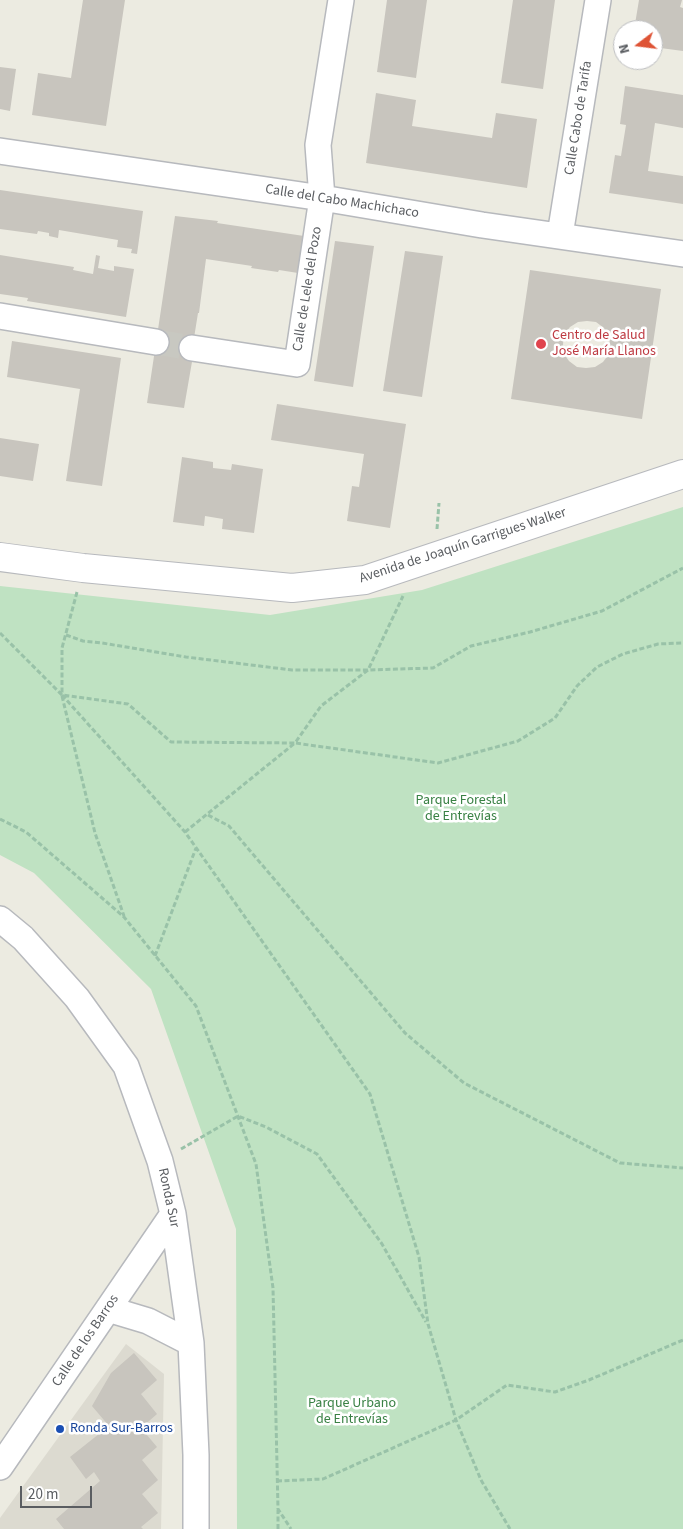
<!DOCTYPE html>
<html>
<head>
<meta charset="utf-8">
<style>
  body { margin:0 }
  #map { position:relative; width:683px; height:1529px; overflow:hidden; background:#ecebe1; font-family:"Source Sans 3",sans-serif }
  canvas { display:block }
  .north { position:absolute; left:613px; top:20px; width:50px; height:50px; box-sizing:border-box; background:#fff; border:1px solid #bdbec0; border-radius:50%; rotate:255deg; font-size:14px; font-weight:700; line-height:20px; text-align:center; color:#5a5d61 }
  .north::after { content:''; display:block; margin:auto; width:18px; height:22px; background:#de5335; clip-path:polygon(50% 0,100% 100%,50% 72%,0 100%) }
  .scale { position:absolute; left:20px; top:1486px; width:72px; height:22px; box-sizing:border-box; border:2px solid #5a5d61; border-top:0; padding-left:6px; font-size:15px; line-height:18px; white-space:nowrap; color:#5a5d61; -webkit-text-stroke:4px #fff; paint-order:stroke }
</style>
</head>
<body>
<div id="map">
<canvas width="683" height="1529"></canvas>
<div class="north">N</div>
<div class="scale">20 m</div>
</div>
<script>
const g = document.querySelector('canvas').getContext('2d');
g.lineJoin = 'round';
function paint(path, color) { g.fillStyle = color; g.fill(path, 'evenodd'); }
const shape = rows => new Path2D(rows.map(r => 'M' + r).join(''));
function strokePath(path, color, width, dash) { g.strokeStyle = color; g.lineWidth = width; g.lineCap = dash ? 'butt' : 'round'; g.setLineDash(dash || []); g.stroke(path); }
function label(font, color, halo, rows, align = 'center') {
  g.font = font + ' "Source Sans 3",sans-serif'; g.lineWidth = 5; g.setLineDash([]); g.textBaseline = 'middle'; g.strokeStyle = halo; g.fillStyle = color; for (const [text, x, y, turn = 0] of rows) {
    g.save(); g.translate(x, y); g.rotate((+turn || 0) * Math.PI / 180); g.textAlign = isNaN(turn) ? turn : align; if (halo) g.strokeText(text, 0, 0); g.fillText(text, 0, 0); g.restore();
  }
}
const education = shape([
  [126,1344,164,1374,161,1529,0,1529,0,1518]
]);
const green = shape([
  [683,507,683,1529,237,1529,236,1229,151,989,34,873,0,855,0,586,270,615,422,590]
]);
const building = shape([
  [83,0,125,0,106,126,32,115,38,73,71,78],
  [387,0,427,0,416,78,377,72],
  [513,0,555,0,543,89,501,83],
  [639,0,682,0,680,7,683,8,683,51,653,47,653,30,634,30],
  [0,67,16,69,10,111,0,109],
  [625,86,683,95,683,128,655,123,648,171,683,176,683,204,609,193,615,155,621,156,626,125,620,124],
  [376,93,416,100,412,126,492,138,496,113,537,119,527,188,366,163],
  [0,190,143,211,137,254,131,253,132,249,117,247,118,240,59,230,58,238,49,236,49,233,38,231,37,234,0,229],
  [175,216,218,221,217,223,304,236,298,273,279,270,278,272,251,268,252,266,206,259,199,313,198,313,194,338,193,356,184,408,147,403],
  [335,241,374,246,353,387,314,381],
  [405,251,443,256,422,397,383,391],
  [0,255,74,267,73,270,93,274,96,255,100,256,98,268,114,271,114,266,134,269,126,317,27,301,28,298,0,294],
  [530,270,661,289,642,419,511,399],
  [587,321,596,322,604,328,609,336,610,345,609,354,603,362,595,367,586,368,577,367,569,361,564,354,563,344,564,335,570,327,578,322],
  [12,341,121,358,102,486,66,481,80,389,7,377],
  [277,404,406,424,390,528,347,521,352,486,359,487,364,454,271,440],
  [0,438,39,444,33,481,0,476],
  [182,457,213,462,213,468,231,470,232,464,263,469,254,533,222,529,223,519,205,516,204,526,173,522],
  [134,1353,157,1380,141,1394,157,1414,141,1428,157,1447,142,1460,158,1480,142,1494,158,1513,141,1527,143,1529,64,1529,56,1519,100,1481,94,1472,86,1479,70,1457,109,1426,92,1406,111,1373]
]);
const minorTunnel = shape([
  [156,342,192,348]
]);
const path = shape([
  [437,529,439,503],
  [77,592,62,648,62,695,185,832,370,1094,419,1257,428,1324,456,1420,481,1480,510,1529],
  [0,633,62,695,128,704,171,742,295,743,321,706,368,670,433,668,471,646,530,632,602,611,683,568],
  [66,635,83,641,102,643,186,657,292,670,368,670,403,596],
  [62,696,95,833,124,916],
  [208,815,229,826,405,1033,464,1083,620,1163,683,1168],
  [0,819,26,832,124,917,196,1006,256,1164,273,1288,278,1509,291,1529],
  [185,832,295,743,438,763,518,741,555,718,577,686,597,667,623,654,658,644,683,643],
  [155,956,196,848],
  [181,1149,238,1116,266,1127,317,1154,382,1244,426,1322],
  [277,1481,323,1479,456,1420,507,1385,555,1392,589,1380,683,1340],
  [278,1529,278,1510]
]);
const minor = shape([
  [0,151,322,198,482,225,683,254],
  [560,235,598,0],
  [0,316,156,342],
  [192,348,297,364,322,198,318,145,341,0],
  [0,919,23,938,77,998,126,1066,160,1161,173,1214,191,1343,196,1455,196,1529],
  [108,1309,148,1321,191,1343],
  [0,1467,173,1214]
]);
const tertiary = shape([
  [0,557,83,568,292,588,365,580,683,474]
]);
const markers = [
  [541,344,6,"#e0444e"],
  [60,1429,5,"#1a4fb4"]
];
const streetNames = [
  ["Calle Cabo de Tarifa",579,118,-81],
  ["Calle del Cabo Machichaco",342,202,9],
  ["Calle de Lele del Pozo",308,289,-81],
  ["Avenida de Joaquín Garrigues Walker",463,546,-18],
  ["Ronda Sur",168,1198,78],
  ["Calle de los Barros",86,1341,-56]
];
const healthNames = [
  ["Centro de Salud",552,336],
  ["José María Llanos",552,352]
];
const parkNames = [
  ["Parque Forestal",461,801],
  ["de Entrevías",461,817],
  ["Parque Urbano",352,1404],
  ["de Entrevías",352,1420]
];
const transitNames = [
  ["Ronda Sur-Barros",70,1429]
];
paint(education, '#dcdad0');
paint(green, '#bfe2c2');
paint(building, '#c8c5be');
strokePath(minorTunnel, '#c8c8c1', 25, [25, 12]);
strokePath(minor, '#b7b9bd', 28);
strokePath(tertiary, '#b7b9bd', 30);
strokePath(path, '#99c2a8', 3, [5, 2.5]);
strokePath(minor, '#fff', 25);
strokePath(tertiary, '#fff', 28);
for (const [x, y, r, color] of markers) { const dot = new Path2D(); dot.arc(x, y, r, 0, 2 * Math.PI); g.fillStyle = color; g.fill(dot); strokePath(dot, '#fff', 2); }
label('14px', '#5a5d61', '#fff', streetNames);
label('14px', '#be3a42', '#fff', healthNames, 'left');
label('14px', '#398144', '#fff', parkNames);
label('14px', '#164399', '#fff', transitNames, 'left');
</script>
</body>
</html>
